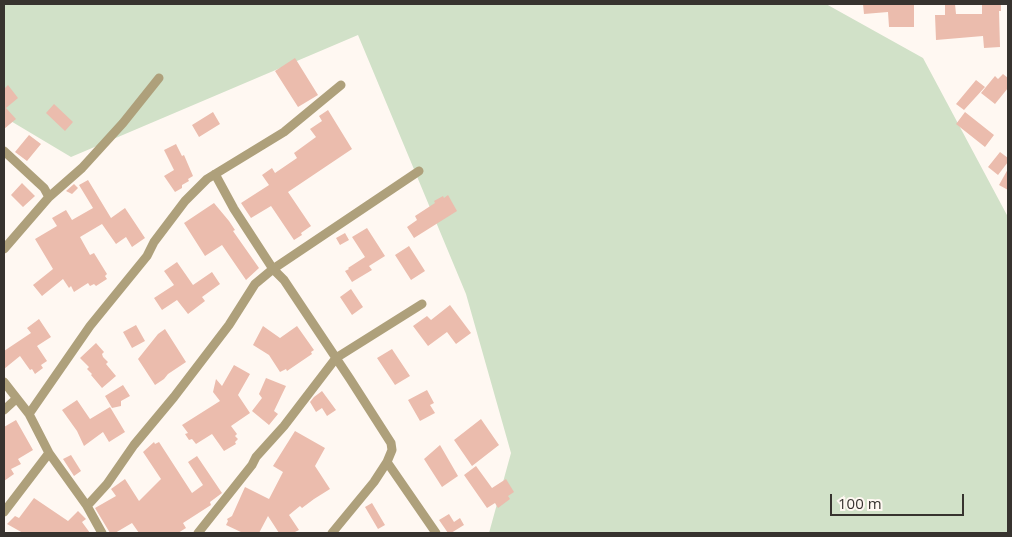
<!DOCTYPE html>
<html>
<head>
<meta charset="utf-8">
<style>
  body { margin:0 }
  #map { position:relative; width:1012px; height:537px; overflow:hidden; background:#fff8f2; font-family:"Open Sans",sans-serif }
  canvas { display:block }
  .frame { position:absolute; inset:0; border:5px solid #37332f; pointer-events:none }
  .scale { position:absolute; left:830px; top:494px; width:134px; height:22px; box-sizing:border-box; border:2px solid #37332f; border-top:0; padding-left:6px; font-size:15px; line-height:18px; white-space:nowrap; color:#37332f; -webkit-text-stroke:4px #fff8f2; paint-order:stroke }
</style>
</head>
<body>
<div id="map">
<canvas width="1012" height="537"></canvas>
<div class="frame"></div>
<div class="scale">100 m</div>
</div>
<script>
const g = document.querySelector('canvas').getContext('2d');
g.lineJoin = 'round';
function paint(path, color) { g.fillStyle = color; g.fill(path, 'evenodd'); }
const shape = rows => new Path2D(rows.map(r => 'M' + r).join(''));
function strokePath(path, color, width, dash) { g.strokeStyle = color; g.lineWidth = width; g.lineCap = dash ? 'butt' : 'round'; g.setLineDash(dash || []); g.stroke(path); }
const green = shape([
  [4,4,826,4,923,58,1008,217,1008,533,489,533,511,453,466,294,358,35,71,157,4,117]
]);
const building = shape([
  [863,4,914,4,914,27,889,27,888,12,864,14],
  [945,4,955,4,956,14,982,14,982,4,1001,4,1001,11,999,11,1000,47,984,48,983,36,936,40,935,15,945,15],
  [295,58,318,95,298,107,275,71],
  [1003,74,1008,78,1008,88,995,104,981,93,995,76,998,79],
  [976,80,985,87,964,110,956,104],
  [8,85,18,98,6,108,16,119,4,129,4,89],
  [54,104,73,122,65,131,46,113],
  [328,110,352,149,288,192,311,226,301,233,302,235,294,240,271,206,251,218,241,203,269,185,262,175,272,168,275,173,297,158,294,153,316,137,310,129,322,121,319,116],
  [213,112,220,124,199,137,192,125],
  [965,112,994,135,985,147,956,124],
  [29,135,41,144,27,161,15,152],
  [176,144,182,156,184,155,193,176,188,179,189,181,182,185,182,188,175,192,164,176,174,170,164,150],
  [1000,152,1008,158,1008,162,998,175,988,167],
  [1008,169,1008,190,999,185],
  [88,180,111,218,125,208,145,238,132,247,126,237,116,244,102,224,80,237,90,255,94,253,107,274,105,276,107,279,96,286,94,284,90,286,88,283,74,292,71,286,69,288,63,279,42,296,33,285,53,269,35,239,57,226,52,218,66,210,72,220,93,208,79,185],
  [22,183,35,196,23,207,11,195],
  [74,184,78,188,72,194,66,191],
  [448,195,457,211,414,238,407,227,417,220,415,216,435,203,434,201,443,196,444,198],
  [214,203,229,221,235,230,233,231,259,268,246,280,222,245,205,256,184,223],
  [367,228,385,256,369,266,372,270,352,282,345,271,349,269,348,268,365,257,352,237],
  [345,233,349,240,340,245,336,238],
  [409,246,425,271,411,280,395,255],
  [177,262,193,285,212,272,220,284,202,297,205,301,188,314,177,300,162,310,154,298,174,285,164,271],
  [351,289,363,307,352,315,340,297],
  [450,305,471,333,456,344,447,332,428,346,413,326,427,316,431,320],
  [39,319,51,337,37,346,47,361,41,365,43,368,35,374,32,369,30,370,20,356,4,369,4,351,31,333,27,328],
  [136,325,145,341,132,348,123,332],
  [263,326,280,338,297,326,314,350,311,352,312,354,287,371,286,369,280,372,269,355,253,345],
  [165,329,186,362,168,374,164,379,155,385,138,359,158,334],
  [96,343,104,352,102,354,103,357,108,362,106,364,116,376,102,388,91,375,92,374,87,369,89,367,80,358],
  [392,349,410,376,395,385,377,358],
  [234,365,250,374,238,395,250,413,231,426,237,434,235,436,238,439,235,442,236,444,224,451,212,434,196,444,192,439,189,440,185,434,188,433,182,425,220,401,213,392,216,379,222,386],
  [266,378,286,386,274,411,278,414,269,425,252,411,262,398,259,394],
  [123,385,130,396,121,401,121,406,112,408,105,396],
  [427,390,434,403,430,405,435,413,420,421,408,400],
  [322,391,336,410,327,416,322,408,316,412,310,402,314,397],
  [77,400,90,419,110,407,125,432,109,442,103,432,84,446,77,431,62,410],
  [481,419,499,445,472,466,454,440],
  [16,420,33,450,18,459,21,464,11,469,14,474,4,481,4,427],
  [295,431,325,448,315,466,330,489,314,499,302,508,300,506,289,515,299,530,293,533,279,533,268,516,259,533,243,533,226,525,228,521,227,519,232,516,245,487,269,499,283,472,273,466],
  [154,442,155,444,159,442,192,493,203,485,188,462,197,456,222,493,210,502,211,505,183,523,186,528,178,533,139,533,132,523,115,533,110,533,95,508,116,496,111,489,125,479,139,501,161,479,143,452],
  [440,445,458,476,442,487,424,459],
  [71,455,81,471,74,476,63,459],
  [476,466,492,488,506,479,514,492,508,496,510,499,498,508,495,503,487,508,464,475],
  [34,498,68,521,78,511,86,519,82,522,90,533,23,533,7,524,15,516,19,518],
  [372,503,385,525,378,529,365,507],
  [449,514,454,522,460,518,464,525,451,533,448,533,439,520]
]);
const minor = shape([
  [4,151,44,188,49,197],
  [215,174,234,209,273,269,284,280,350,379,391,443,392,450,387,462,374,482,332,533],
  [4,249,49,197,82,168,123,123,159,78],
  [4,382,29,414,49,453,87,506,102,533],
  [4,410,16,399],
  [29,414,90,326,147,256,154,242,185,201,207,179,284,132,341,85],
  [387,462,436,533],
  [87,506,107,484,134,445,174,397,229,325,255,284,273,269,419,171],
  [4,512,49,453],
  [198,533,252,465,256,457,284,426,336,358,422,304]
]);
paint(green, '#d1e1c8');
paint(building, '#ebbcad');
strokePath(minor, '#aea07b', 9);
</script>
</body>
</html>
